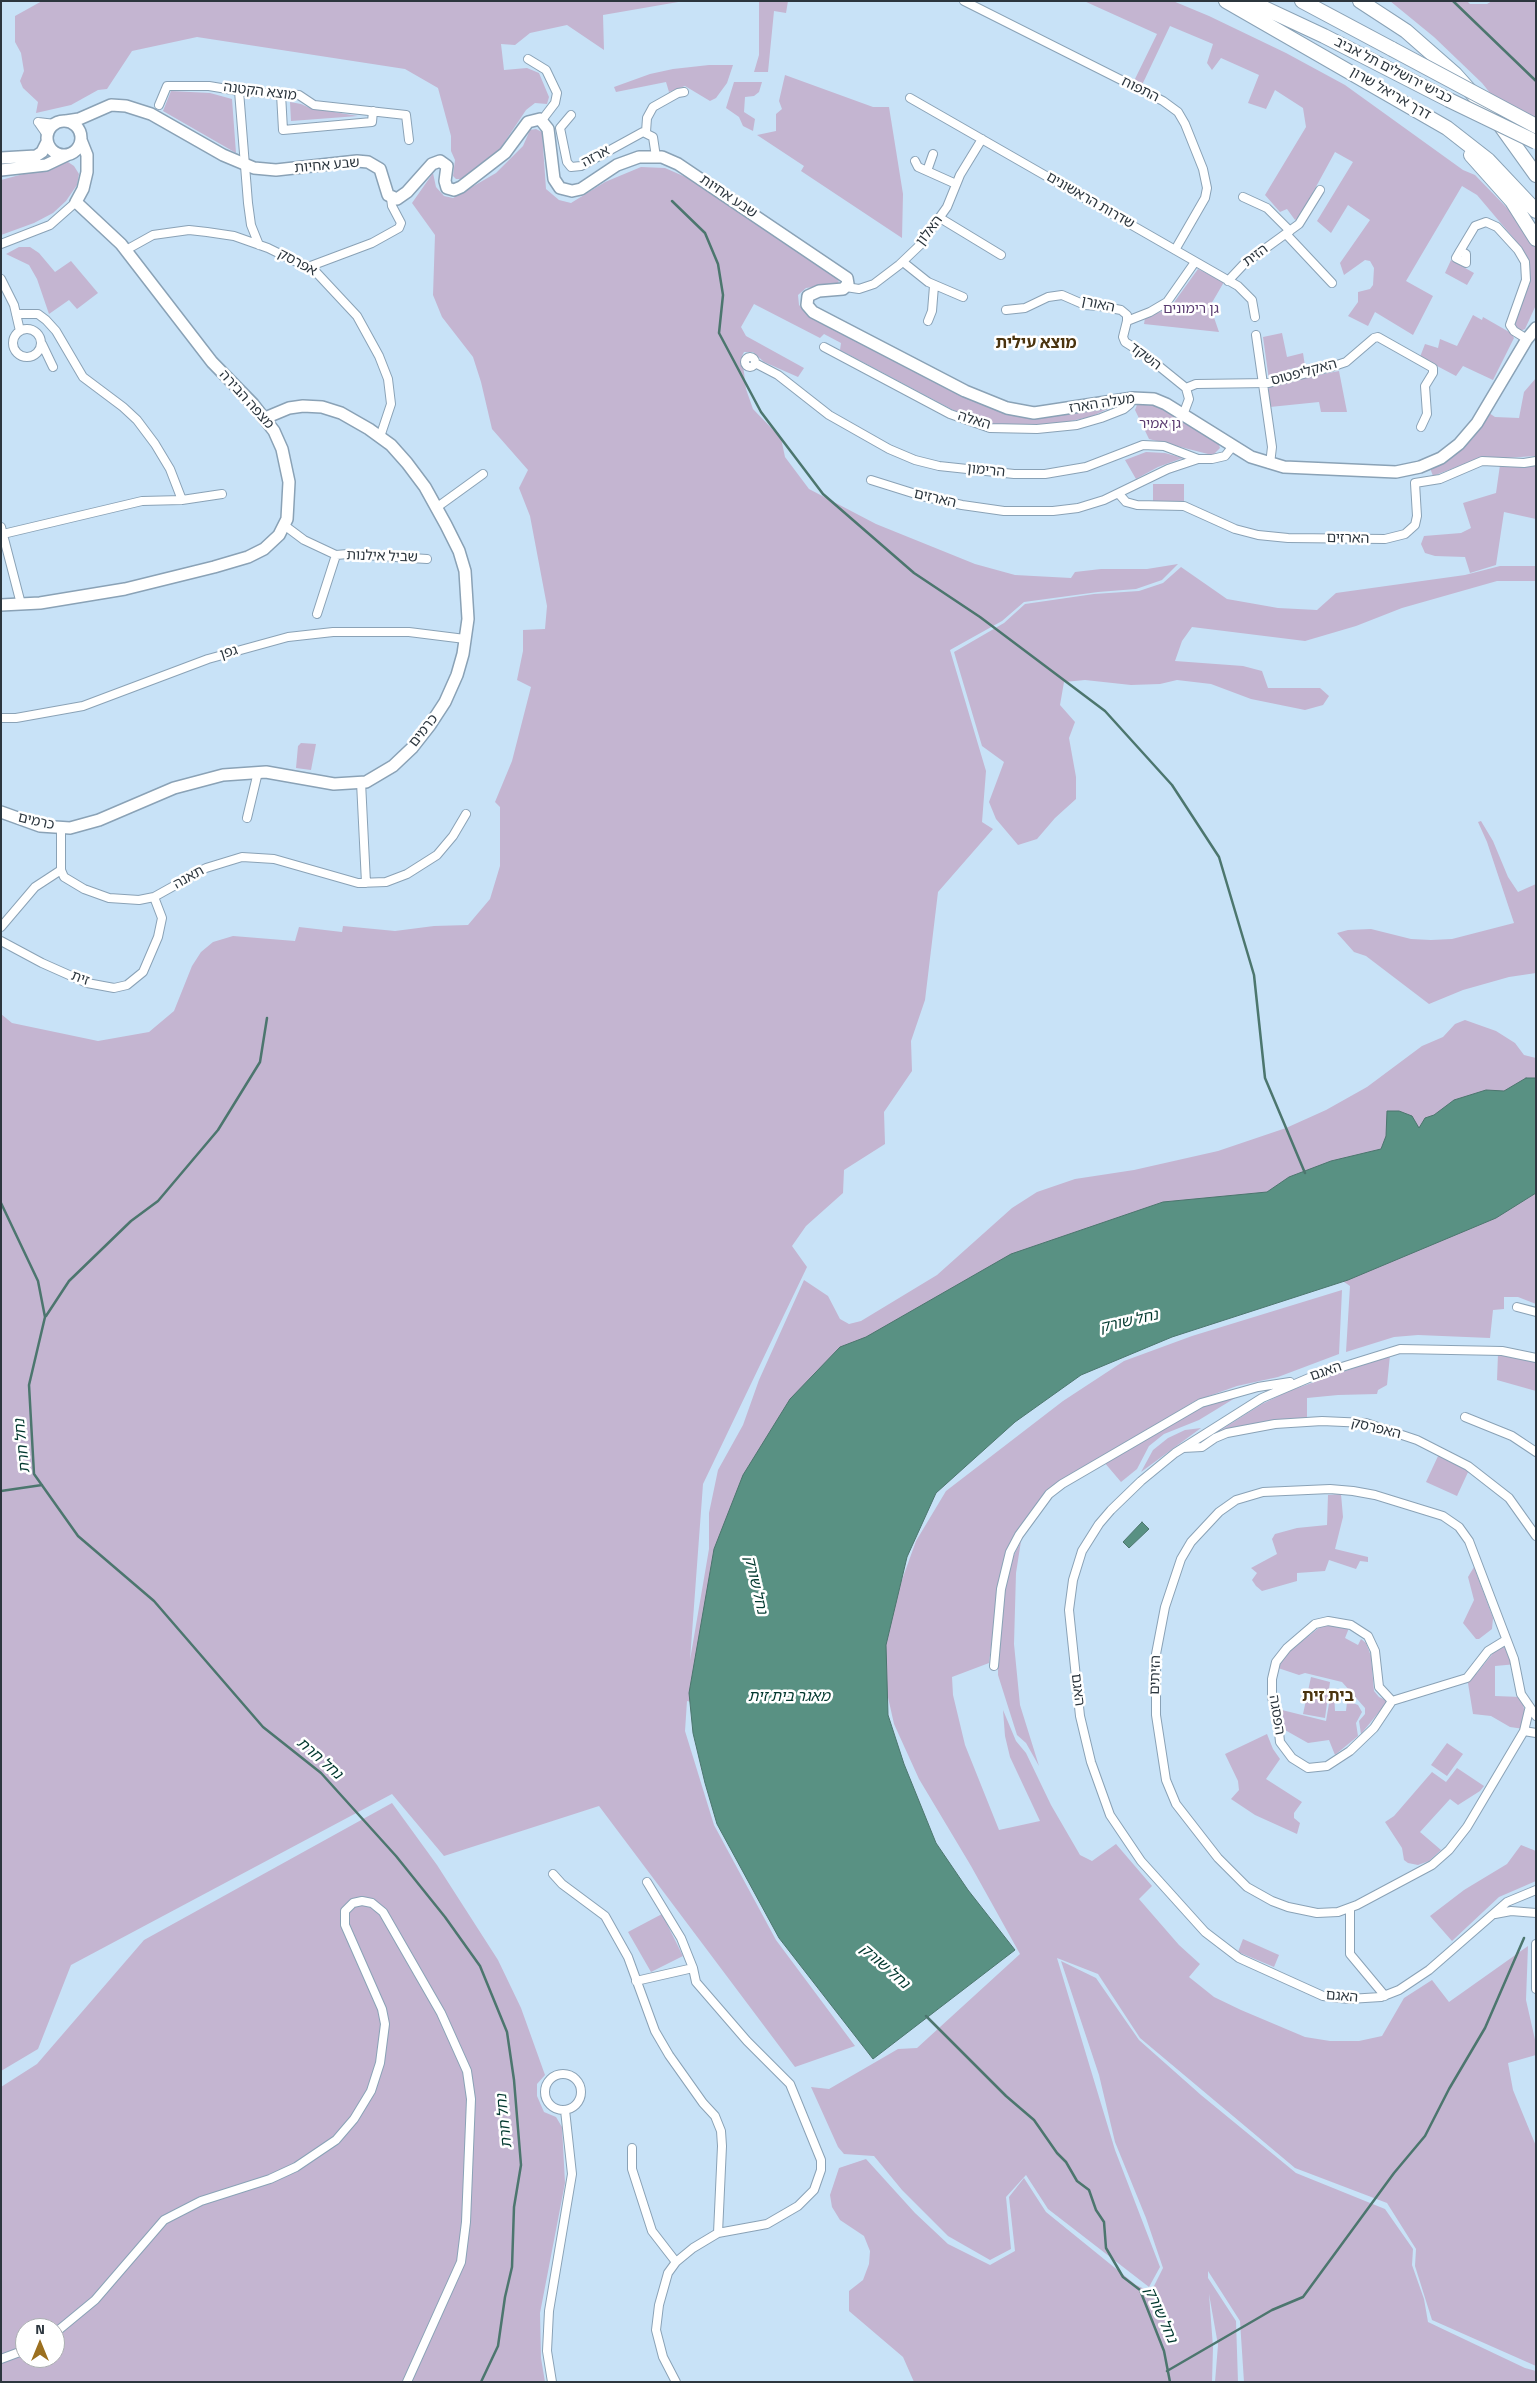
<!DOCTYPE html>
<html>
<head>
<meta charset="utf-8">
<style>
  body { margin:0 }
  #map { position:relative; width:1537px; height:2383px; overflow:hidden; background:#c8e2f7; font-family:"Titillium Web",sans-serif }
  canvas { display:block }
  .frame { position:absolute; inset:0; border:2px solid #2c363e; pointer-events:none }
  .north { position:absolute; left:15px; top:2318px; width:50px; height:50px; box-sizing:border-box; background:#fff; border:1px solid #abafb2; border-radius:50%; rotate:0deg; font-size:14px; font-weight:700; line-height:20px; text-align:center; color:#2c363e }
  .north::after { content:''; display:block; margin:auto; width:18px; height:22px; background:#9c7020; clip-path:polygon(50% 0,100% 100%,50% 72%,0 100%) }
</style>
</head>
<body>
<div id="map">
<canvas width="1537" height="2383"></canvas>
<div class="frame"></div>
<div class="north">N</div>
</div>
<script>
const g = document.querySelector('canvas').getContext('2d');
g.lineJoin = 'round';
function paint(path, color) { g.fillStyle = color; g.fill(path, 'evenodd'); }
const shape = rows => new Path2D(rows.map(r => 'M' + r).join(''));
function strokePath(path, color, width, dash) { g.strokeStyle = color; g.lineWidth = width; g.lineCap = dash ? 'butt' : 'round'; g.setLineDash(dash || []); g.stroke(path); }
function label(font, color, halo, rows, align = 'center') {
  g.font = font + ' "Titillium Web","Noto Sans Hebrew",sans-serif'; g.lineWidth = 5; g.setLineDash([]); g.textBaseline = 'middle'; g.strokeStyle = halo; g.fillStyle = color; for (const [text, x, y, turn = 0] of rows) {
    g.save(); g.translate(x, y); g.rotate((+turn || 0) * Math.PI / 180); g.textAlign = isNaN(turn) ? turn : align; if (halo) g.strokeText(text, 0, 0); g.fillText(text, 0, 0); g.restore();
  }
}
const green = shape([
  [42,1,684,1,603,15,604,50,567,25,530,33,515,45,501,44,504,70,527,68,539,73,549,97,547,104,535,103,526,110,498,152,463,179,456,179,453,176,455,160,451,151,451,136,438,88,405,69,197,37,132,51,107,89,98,90,71,105,36,113,38,102,23,88,20,81,24,71,21,53,15,42,15,16],
  [759,1,788,1,786,13,774,11,768,72,754,72,759,55],
  [1084,1,1173,1,1209,16,1286,53,1345,85,1463,170,1475,175,1509,210,1536,245,1536,305,1525,329,1520,331,1516,329,1514,323,1530,283,1530,271,1527,259,1516,241,1477,195,1462,186,1406,281,1433,296,1413,335,1375,312,1368,326,1348,316,1358,302,1358,292,1370,289,1373,285,1374,268,1370,261,1365,260,1344,275,1340,263,1370,220,1348,205,1331,233,1317,221,1353,162,1335,152,1300,216,1295,220,1287,209,1280,212,1265,195,1306,127,1303,108,1275,90,1266,109,1248,103,1259,75,1221,58,1212,70,1207,63,1213,44,1170,26,1142,85,1134,81,1157,34],
  [1390,1,1467,1,1470,4,1487,4,1492,1,1536,1,1536,150,1482,83,1434,37],
  [709,65,733,65,727,83,716,98,710,101,685,86,669,92,666,82,616,92,614,87,650,74,673,69],
  [785,75,873,107,889,107,903,194,902,238,801,171,804,166,757,135,776,131,776,114,782,109,779,101],
  [734,82,762,82,759,92,754,96,745,97,744,112,755,119,753,131,743,126,739,117,726,108],
  [171,91,210,93,232,99,236,153,163,111],
  [290,102,301,104,310,108,358,116,291,121],
  [536,129,542,132,546,189,559,200,571,203,605,182,641,167,665,168,697,182,834,274,839,282,837,284,806,288,798,295,799,305,809,315,996,409,1020,417,1033,417,1117,405,1090,417,1061,423,1006,426,985,423,953,410,840,350,841,343,824,334,820,338,754,304,741,327,746,336,804,368,798,377,764,362,753,352,744,352,742,356,746,389,753,409,781,438,785,457,809,489,876,524,975,564,1015,575,1071,578,1075,572,1101,569,1147,569,1178,564,1162,580,1136,589,1098,592,1024,602,1002,621,950,650,986,771,982,822,993,829,938,892,925,1000,911,1041,912,1071,884,1112,885,1144,844,1170,843,1193,806,1226,792,1246,807,1267,703,1484,690,1660,709,1549,709,1513,718,1470,743,1425,759,1380,804,1280,828,1296,840,1319,849,1324,861,1321,937,1275,1012,1208,1037,1192,1075,1179,1134,1170,1218,1151,1286,1128,1326,1110,1367,1087,1422,1046,1443,1037,1455,1024,1465,1020,1496,1031,1515,1043,1524,1055,1536,1058,1536,1304,1518,1297,1504,1297,1504,1309,1493,1310,1490,1338,1418,1335,1394,1337,1346,1352,1350,1286,1274,1235,953,1322,701,1704,687,1701,685,1731,714,1825,776,1940,855,2046,795,2067,599,1806,444,1856,392,1794,71,1965,38,2049,1,2071,1,1014,12,1023,98,1041,149,1032,174,1011,192,966,201,952,213,942,233,936,295,941,299,927,342,932,343,926,395,931,434,926,468,925,490,899,500,866,500,807,495,802,512,761,531,687,517,680,523,651,523,630,545,629,547,606,530,516,519,488,528,470,492,429,481,382,473,357,442,317,433,295,435,235,412,203,433,173,436,187,444,196,453,198,496,173,523,146,530,130],
  [68,162,74,166,79,174,77,185,66,201,53,213,34,223,1,235,1,180],
  [19,247,30,247,39,253,55,272,71,261,98,293,77,309,69,300,49,314,37,279,29,265,6,254],
  [1451,260,1474,273,1467,285,1445,273],
  [1198,269,1224,282,1210,306,1219,332,1144,324,1145,318,1170,308],
  [1473,315,1482,320,1483,317,1511,333,1514,338,1493,380,1463,366,1456,376,1420,357,1425,344,1438,348,1440,339,1457,346],
  [1282,333,1287,357,1303,353,1305,366,1290,369,1269,380,1263,337],
  [1339,371,1347,412,1321,412,1319,402,1270,407,1268,388,1297,379],
  [1536,378,1536,456,1475,460,1433,476,1430,468,1444,462,1463,449,1473,438,1489,413,1495,417,1519,418,1524,392],
  [1144,403,1156,405,1218,442,1220,448,1214,454,1208,454,1149,439,1135,410,1137,405],
  [1146,452,1165,453,1183,458,1158,467,1136,479,1125,460],
  [1500,465,1525,467,1536,465,1536,519,1504,512,1496,565,1470,573,1465,557,1435,556,1425,553,1421,544,1424,536,1461,533,1471,528,1463,503,1496,493],
  [1153,484,1184,484,1184,501,1153,501],
  [1500,566,1536,566,1536,581,1497,581,1402,608,1356,626,1305,641,1192,627,1182,641,1175,661,1243,666,1262,671,1268,688,1320,688,1329,696,1323,705,1305,710,1251,699,1211,684,1177,680,1160,684,1131,685,1085,680,1064,682,1060,705,1075,722,1069,738,1076,777,1076,799,1055,818,1037,839,1018,845,996,819,989,802,1004,762,982,746,954,652,1004,623,1025,604,1094,594,1139,591,1163,583,1181,567,1227,599,1278,608,1317,610,1336,593,1465,575],
  [301,743,316,744,311,770,296,768,298,746],
  [1481,821,1493,841,1508,877,1518,892,1536,884,1536,973,1509,977,1463,990,1429,1004,1366,956,1354,952,1337,933,1348,930,1371,929,1411,939,1431,940,1452,939,1514,923,1487,842,1478,822],
  [1342,1290,1339,1354,1278,1377,1237,1386,1195,1401,1050,1489,1022,1526,998,1592,989,1663,952,1677,953,1695,965,1745,999,1830,1040,1821,1010,1757,1005,1736,1003,1710,1016,1741,1026,1753,1051,1805,1080,1855,1092,1861,1116,1844,1152,1886,1139,1899,1179,1945,1200,1964,1189,1977,1214,1997,1241,2010,1305,2037,1330,2041,1359,2041,1382,2036,1404,1998,1432,1980,1449,2002,1528,1946,1526,2000,1536,2044,1536,2055,1508,2063,1513,2090,1536,2146,1536,2366,1432,2320,1415,2266,1416,2249,1387,2203,1295,2168,1140,2038,1098,1974,1057,1958,1115,2150,1160,2267,1149,2287,1048,2209,1026,2175,1006,2197,1011,2249,990,2260,948,2236,902,2190,874,2156,844,2154,838,2147,811,2087,829,2089,898,2049,917,2048,1020,1954,971,1866,919,1779,894,1724,883,1675,883,1643,894,1602,916,1541,946,1491,1063,1401,1124,1361,1192,1336],
  [1498,1354,1536,1362,1536,1391,1497,1380],
  [1390,1355,1387,1385,1378,1390,1377,1394,1338,1395,1307,1398,1307,1418,1260,1423,1213,1435,1262,1404,1289,1391],
  [1240,1395,1199,1420,1164,1434,1149,1446,1137,1469,1121,1482,1104,1462,1202,1406],
  [1201,1428,1141,1472,1153,1450,1168,1438,1185,1430],
  [1439,1454,1469,1470,1457,1496,1426,1482],
  [1341,1494,1343,1517,1335,1549,1368,1557,1368,1562,1360,1561,1356,1569,1329,1560,1325,1571,1297,1573,1297,1581,1262,1591,1256,1586,1252,1580,1257,1573,1251,1568,1277,1554,1272,1539,1275,1534,1297,1528,1327,1525,1328,1495],
  [1021,1541,1016,1573,1014,1644,1020,1705,1039,1766,1026,1743,1017,1735,998,1675,998,1649,1004,1592,1009,1566],
  [1474,1567,1493,1618,1492,1629,1479,1639,1476,1639,1463,1623,1474,1600,1468,1577],
  [1327,1625,1349,1628,1345,1638,1358,1645,1361,1639,1366,1643,1371,1656,1374,1691,1379,1697,1388,1701,1361,1734,1359,1721,1365,1714,1365,1708,1342,1682,1305,1673,1299,1675,1278,1668,1287,1653,1320,1627],
  [1502,1646,1510,1649,1517,1664,1495,1666,1495,1696,1521,1697,1527,1720,1524,1729,1510,1727,1491,1716,1473,1714,1467,1677,1477,1673,1494,1652],
  [1311,1677,1330,1682,1325,1718,1303,1714],
  [1331,1692,1334,1692,1335,1711,1346,1711,1347,1702,1350,1702,1358,1705,1362,1712,1356,1723,1358,1736,1335,1755,1329,1740,1308,1743,1285,1730,1282,1710,1326,1721],
  [1267,1734,1273,1749,1280,1759,1266,1779,1302,1802,1294,1813,1294,1818,1300,1823,1297,1834,1255,1815,1231,1799,1239,1790,1238,1781,1225,1754],
  [1447,1743,1463,1754,1447,1776,1431,1765],
  [1457,1768,1484,1786,1480,1791,1458,1805,1450,1799,1420,1832,1441,1850,1429,1861,1418,1865,1408,1863,1404,1860,1402,1848,1385,1822,1394,1816,1432,1772,1446,1782],
  [392,1803,437,1865,498,1960,521,2008,545,2075,537,2084,537,2096,544,2112,556,2117,562,2127,565,2183,540,2313,541,2358,545,2382,1,2382,1,2087,37,2064,144,1940],
  [25,2328,55,2328,55,2358,25,2358],
  [1521,1845,1536,1851,1536,1881,1499,1897,1452,1941,1430,1916,1464,1890,1507,1864],
  [662,1914,683,1956,651,1972,628,1932],
  [1243,1939,1279,1955,1274,1967,1238,1952],
  [1061,1961,1096,1978,1139,2040,1201,2095,1296,2173,1385,2209,1413,2249,1412,2265,1424,2299,1428,2322,1525,2368,1536,2371,1536,2382,1244,2382,1240,2321,1208,2271,1208,2278,1236,2321,1238,2382,1215,2382,1218,2345,1209,2294,1213,2347,1212,2382,914,2382,903,2357,849,2311,849,2291,863,2280,869,2264,870,2251,864,2236,840,2220,832,2207,830,2195,839,2168,866,2159,915,2213,948,2244,990,2265,1015,2251,1009,2197,1024,2178,1046,2212,1136,2285,1151,2292,1163,2268,1146,2218,1115,2142,1099,2075]
]);
const water = shape([
  [1526,1078,1536,1078,1536,1193,1496,1218,1348,1280,1172,1337,1081,1375,1015,1422,936,1493,907,1557,886,1645,888,1715,904,1764,936,1843,968,1890,1015,1950,873,2059,779,1938,717,1824,705,1783,693,1733,689,1693,714,1549,743,1475,790,1399,840,1347,866,1337,1011,1254,1163,1202,1267,1192,1289,1177,1331,1161,1381,1149,1386,1136,1387,1111,1399,1111,1412,1116,1419,1128,1425,1118,1434,1115,1454,1100,1486,1090,1504,1091,1526,1078],
  [1142,1522,1149,1529,1129,1548,1123,1542,1142,1522]
]);
const stream = shape([
  [1453,1,1536,81],
  [672,201,705,233,718,264,723,295,719,333,761,412,823,494,914,573,980,617,1105,711,1172,785,1219,857,1254,975,1265,1078,1305,1173],
  [1,1203,38,1281,45,1317,29,1385,34,1474,78,1536,154,1601,263,1727,321,1773,396,1856,445,1917,480,1966,507,2032,514,2080,521,2165,514,2207,512,2267,505,2297,498,2346,481,2382],
  [46,1316,69,1281,131,1221,158,1201,218,1130,260,1062,267,1018],
  [1,1491,42,1485],
  [926,2016,1006,2096,1034,2120,1057,2153,1066,2162,1077,2181,1089,2190,1096,2210,1104,2222,1106,2248,1123,2277,1140,2290,1164,2351,1170,2382],
  [1167,2371,1272,2310,1303,2297,1394,2173,1425,2136,1449,2089,1485,2028,1524,1938]
]);
const street = shape([
  [964,1,1163,101,1178,112,1185,124,1203,169,1207,188,1205,198,1175,250],
  [528,59,546,70,557,93,555,103,542,120],
  [239,91,248,203,251,225,259,245],
  [281,94,283,130,372,122,373,111],
  [910,98,1238,286,1252,300,1255,317],
  [159,105,167,86,209,86,239,91,299,95,314,105,406,115,409,140],
  [571,115,560,128,567,162,571,167,581,166,643,132,653,137,656,157],
  [38,122,55,124],
  [38,122,47,135],
  [646,132,647,118,653,107,678,93,684,92],
  [915,161,918,167,956,184],
  [927,171,933,154],
  [1243,197,1267,208,1290,231],
  [940,218,1001,255],
  [1286,234,1332,283],
  [1,244,50,225,76,202],
  [126,250,153,235,189,230,207,232,234,236,268,248,315,271,357,316,379,356,388,379,391,404,380,437],
  [1460,251,1475,226,1486,222,1497,227,1518,250,1525,262,1526,280,1510,325,1514,331,1527,339],
  [1460,251,1466,254,1466,263,1456,258,1460,251],
  [903,262,928,282,963,297],
  [308,267,372,243,399,228,401,223,392,206,391,198],
  [1,279,14,305,20,331],
  [1228,281,1244,264,1299,224,1320,190],
  [846,287,859,289,874,284,899,265,920,245,947,207,960,175,982,139],
  [1006,310,1025,308,1048,297,1062,295,1085,305,1100,306,1121,310,1127,315,1127,321],
  [16,314,38,314,46,320,56,331,83,377,123,407,137,420,155,444,170,469,182,500],
  [928,321,932,311,934,286],
  '13 343a14 14 0 1 1 28 0a14 14 0 1 1-28 0Z',
  [1256,335,1272,447,1270,464],
  [42,344,53,367],
  [824,347,950,414,990,428,1037,429,1077,425,1101,418,1124,409,1130,404,1131,398],
  '745 362a5 5 0 1 1 10 0a5 5 0 1 1-10 0Z',
  [755,363,778,375,829,415,889,449,915,460,939,466,1014,474,1045,474,1086,467,1143,445,1164,446,1198,459,1212,459,1225,456,1233,446],
  [1186,388,1196,384,1269,383,1331,367,1346,362,1374,338,1378,337,1433,368,1433,373,1425,386,1427,414,1421,427],
  [1183,415,1189,399,1186,388,1144,354,1125,342,1123,337,1127,321,1150,312,1167,302,1195,262],
  [871,480,922,496,962,505,1004,511,1053,511,1078,508,1104,500,1168,469,1198,459],
  [1119,494,1126,502,1137,505,1184,506,1235,529,1258,535,1288,538,1385,539,1405,534,1415,525,1417,516,1415,483,1440,479,1482,461,1524,463,1536,461],
  [436,508,483,474],
  [284,525,304,540,336,555,348,554,427,559],
  [1,527,21,604],
  [3,534,142,501,182,500,222,494],
  [317,614,336,555],
  [1,718,16,718,83,706,208,659,288,637,333,632,409,632,465,639],
  [361,782,366,883],
  [247,818,258,772],
  [61,828,61,870,64,877,84,889,109,898,139,900,154,897,206,868,242,857,274,859,358,883,386,882,407,874,437,855,453,836,466,814],
  [1,927,35,887,61,870],
  [1,941,42,963,87,983,114,988,127,985,143,972,158,937,162,918,154,897],
  [1517,1307,1536,1312],
  [1536,1358,1502,1351,1400,1349,1316,1375,1262,1398,1175,1453,1141,1481,1111,1510,1099,1524,1082,1551,1073,1580,1069,1610,1080,1716,1091,1762,1110,1815,1141,1861,1205,1932,1239,1958,1323,1996,1349,1999,1381,1997,1399,1990,1429,1970,1507,1902,1536,1890],
  [1465,1417,1512,1436,1536,1452],
  [1183,1448,1202,1447,1215,1438,1227,1433,1275,1424,1322,1421,1366,1423,1417,1440,1468,1466,1509,1498,1536,1536],
  [1328,1621,1351,1625,1368,1636,1375,1651,1379,1687,1392,1701,1374,1728,1350,1751,1327,1766,1308,1768,1292,1758,1280,1742,1278,1722,1272,1697,1272,1679,1276,1662,1287,1648,1315,1624,1328,1621],
  [994,1666,1001,1589,1010,1552,1019,1535,1049,1494,1062,1484,1201,1403,1258,1387,1290,1382],
  [1392,1701,1467,1678,1488,1651,1506,1640],
  [1529,1710,1524,1731,1467,1827,1449,1850,1432,1865,1357,1905,1338,1912,1317,1913,1288,1907,1272,1901,1247,1887,1218,1858,1176,1804,1166,1780,1156,1715,1156,1654,1165,1607,1181,1559,1191,1542,1219,1512,1236,1500,1263,1492,1330,1489,1353,1491,1375,1495,1443,1516,1459,1527,1469,1541,1514,1659,1521,1694,1536,1716],
  [1524,1731,1536,1733],
  [553,1874,562,1884,605,1916,628,1957,655,2031,669,2055,703,2103,715,2116,721,2131,722,2146,718,2233],
  [647,1882,681,1938,693,1968,696,1982,747,2041,790,2084,821,2160,821,2170,814,2190,798,2206,767,2224,718,2233,693,2248,676,2262,668,2273,659,2305,656,2330,663,2357,676,2382],
  [1350,1909,1350,1954,1385,1996],
  [1495,1914,1511,1911,1536,1913],
  [1536,1944,1536,1989],
  [636,1981,693,1968],
  '545 2092a18 18 0 1 1 36 0a18 18 0 1 1-36 0Z',
  [632,2148,632,2169,652,2231,676,2262],
  [55,2333,95,2300,164,2220,201,2201,270,2179,296,2167,336,2140,354,2119,371,2091,380,2063,385,2024,382,2009,345,1925,345,1911,353,1903,362,1901,372,1903,383,1912,441,2013,467,2071,471,2099,466,2222,461,2262,407,2382],
  [1,2359,25,2350],
  [552,2382,547,2351,549,2311,572,2174,565,2110]
]);
const secondary = shape([
  '47 138a17 17 0 1 1 34 0a17 17 0 1 1-34 0Z',
  [66,121,79,119,111,105,126,106,151,114,223,155,254,168,276,170,357,161,368,162,380,169,388,195,397,199,407,192,432,164,440,161,447,166,445,181,447,188,454,190,461,187,505,153,528,122,540,119,548,129,554,179,560,188,572,191,581,189,617,165,639,157,662,157,678,164,847,278,848,284,843,289,819,291,808,296,807,305,813,312,965,391,1007,408,1034,413,1133,398,1154,399,1166,404,1251,457,1284,467,1396,472,1420,467,1441,458,1459,444,1477,423,1527,339,1536,328],
  [1,158,36,156,42,152,47,142],
  [1,170,46,165,67,155],
  [1,605,40,603,125,589,214,567,248,557,264,549,279,535,287,519,289,482,282,449,274,431,253,404,212,362,121,244,76,202,83,189,87,172,87,155,81,140],
  [1,812,40,826,70,828,99,820,174,788,223,775,266,772,334,784,366,782,393,766,412,748,430,725,445,702,457,675,463,654,468,619,465,571,459,551,446,525,425,487,407,463,391,445,369,429,341,413,322,407,303,406,289,408,265,418]
]);
const highway = shape([
  [1226,1,1447,128,1488,160,1536,211],
  [1249,1,1324,36,1449,100],
  [1302,1,1392,49],
  [1360,1,1406,31,1455,74,1498,122,1536,175],
  [1471,155,1512,201,1536,239]
]);
const highwayBridge = shape([
  [1392,49,1536,126],
  [1449,100,1536,142]
]);
const streetNames = [
  ["כביש ירושלים תל אביב",1393,71,27],
  ["התפוח",1140,90,26],
  ["מוצא הקטנה",260,92,7],
  ["דרך אריאל שרון",1390,94,30],
  ["ארזה",596,157,-28],
  ["שבע אחיות",327,166,-5],
  ["שבע אחיות",728,197,34],
  ["שדרות הראשונים",1090,201,30],
  ["האלון",930,231,-53],
  ["הזית",1256,256,-37],
  ["אפרסק",297,263,28],
  ["האורן",1098,305,12],
  ["השקד",1145,357,37],
  ["האקליפטוס",1304,373,-15],
  ["מצפה הבירה",246,400,48],
  ["מעלה הארז",1102,404,-9],
  ["האלה",974,421,17],
  ["הרימון",986,471,6],
  ["הארזים",935,499,13],
  ["הארזים",1348,539,1],
  ["שביל אילנות",382,557,2],
  ["גפן",229,653,-17],
  ["כרמים",424,731,-52],
  ["כרמים",36,822,13],
  ["תאנה",189,878,-29],
  ["זית",80,979,21],
  ["האגם",1326,1372,-19],
  ["האפרסק",1376,1429,14],
  ["הזיתים",1156,1675,-88],
  ["האגם",1077,1690,83],
  ["הפסגה",1276,1715,81],
  ["האגם",1342,1997,5]
];
const parkNames = [
  ["גן רימונים",1191,310],
  ["גן אמיר",1160,425]
];
const waterNames = [
  ["נחל שורק",1129,1322,-13],
  ["נחל חרת",23,1446,-96],
  ["נחל שורק",755,1585,77],
  ["מאגר בית זית",789,1697],
  ["נחל חרת",319,1759,41],
  ["נחל שורק",884,1967,41],
  ["נחל חרת",505,2121,-96],
  ["נחל שורק",1160,2315,66]
];
const quarterNames = [
  ["מוצא עילית",1036,344],
  ["בית זית",1328,1697]
];
paint(green, '#c4b5d1');
paint(water, '#599183');
strokePath(water, '#4c766e', 1);
strokePath(stream, '#4c766e', 2.5);
strokePath(street, '#8aa2b6', 10);
strokePath(secondary, '#8aa2b6', 14);
strokePath(highway, '#8aa2b6', 16);
strokePath(street, '#fff', 8);
strokePath(secondary, '#fff', 11);
strokePath(highway, '#fff', 14);
strokePath(highwayBridge, '#8aa2b6', 16, []);
strokePath(highwayBridge, '#fff', 14);
label('14px', '#2c363e', '#fff', streetNames);
label('14px', '#5a3b70', '#fff', parkNames);
label('italic 15px', '#01382e', '#fff', waterNames);
label('bold 16px', '#4a340f', '#fff', quarterNames);
</script>
</body>
</html>
